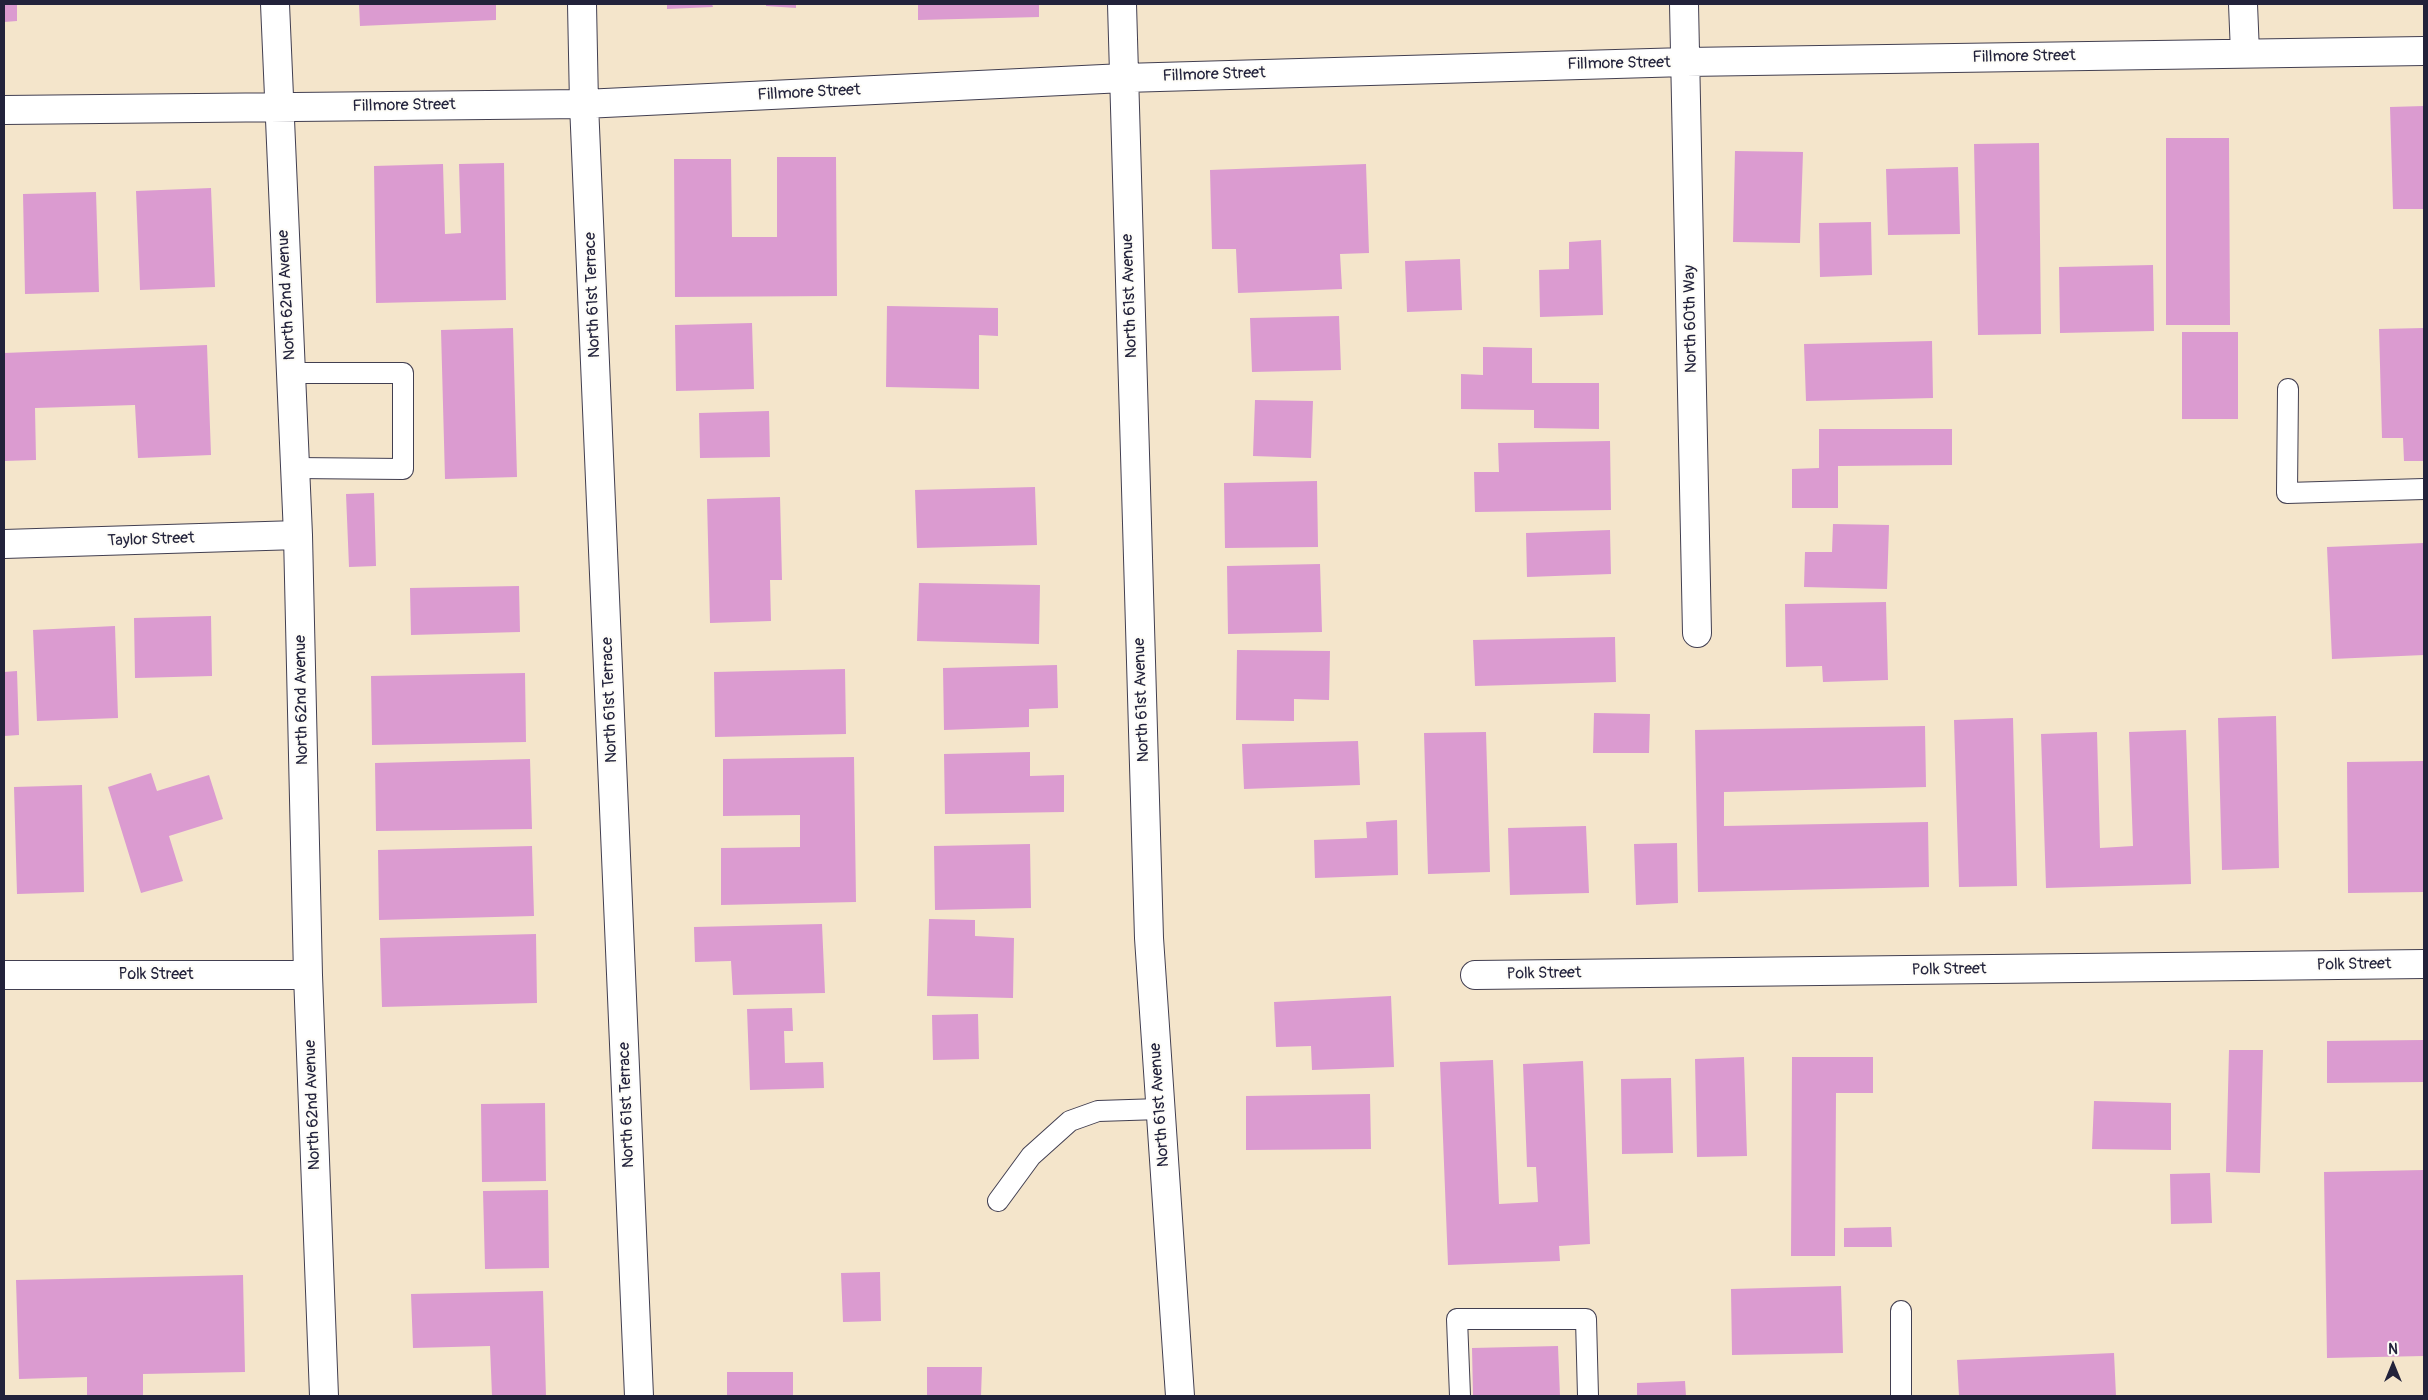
<!DOCTYPE html>
<html>
<head>
<meta charset="utf-8">
<style>
  body { margin:0 }
  #map { position:relative; width:2428px; height:1400px; overflow:hidden; background:#f4e5cb; font-family:Pangolin,sans-serif }
  canvas { display:block }
  .frame { position:absolute; inset:0; border:5px solid #22223b; pointer-events:none }
  .north { position:absolute; left:2368px; top:1340px; width:50px; height:50px; -webkit-text-stroke:4px #fdfcf7; paint-order:stroke; rotate:0deg; font-size:14px; font-weight:700; line-height:20px; text-align:center; color:#22223b }
  .north::after { content:''; display:block; margin:auto; width:18px; height:22px; background:#22223b; clip-path:polygon(50% 0,100% 100%,50% 72%,0 100%) }
</style>
</head>
<body>
<div id="map">
<canvas width="2428" height="1400"></canvas>
<div class="frame"></div>
<div class="north">N</div>
</div>
<script>
const g = document.querySelector('canvas').getContext('2d');
g.lineJoin = 'round';
function paint(path, color) { g.fillStyle = color; g.fill(path, 'evenodd'); }
const shape = rows => new Path2D(rows.map(r => 'M' + r).join(''));
function strokePath(path, color, width, dash) { g.strokeStyle = color; g.lineWidth = width; g.lineCap = dash ? 'butt' : 'round'; g.setLineDash(dash || []); g.stroke(path); }
function label(font, color, halo, rows, align = 'center') {
  g.font = font + ' Pangolin,sans-serif'; g.lineWidth = 4; g.setLineDash([]); g.textBaseline = 'middle'; g.strokeStyle = halo; g.fillStyle = color; for (const [text, x, y, turn = 0] of rows) {
    g.save(); g.translate(x, y); g.rotate((+turn || 0) * Math.PI / 180); g.textAlign = isNaN(turn) ? turn : align; if (halo) g.strokeText(text, 0, 0); g.fillText(text, 0, 0); g.restore();
  }
}
const building = shape([
  [4,4,17,4,17,21,4,22],
  [359,4,496,4,496,20,360,26],
  [667,4,712,4,713,7,667,9],
  [766,4,796,4,796,8,766,6],
  [918,4,1039,4,1039,17,918,20],
  [2424,106,2424,209,2393,209,2390,107],
  [2166,138,2229,138,2230,325,2166,325],
  [2039,143,2041,334,1978,335,1974,144],
  [1735,151,1803,152,1800,243,1733,242],
  [777,157,836,157,837,296,675,297,674,159,731,159,732,237,777,237],
  [504,163,506,300,376,303,374,166,443,164,445,234,461,233,459,164],
  [1366,164,1369,253,1340,254,1342,289,1238,293,1236,249,1212,249,1210,170],
  [1958,167,1960,234,1888,235,1886,169],
  [211,188,215,287,140,290,136,191],
  [96,192,99,292,25,294,23,194],
  [1871,222,1872,275,1820,277,1819,223],
  [1601,240,1603,315,1540,317,1539,270,1569,269,1569,242],
  [1460,259,1462,310,1407,312,1405,261],
  [2153,265,2154,331,2060,333,2059,267],
  [887,306,998,308,998,336,979,335,979,389,886,387],
  [1339,316,1341,370,1252,372,1250,318],
  [752,323,754,389,676,391,675,325],
  [513,328,517,477,445,479,441,330],
  [2424,328,2424,461,2404,461,2403,438,2382,438,2379,329],
  [2182,332,2238,332,2238,419,2182,419],
  [1932,341,1933,398,1806,401,1804,344],
  [207,345,211,455,138,458,135,405,35,408,36,460,4,461,4,353],
  [1483,347,1532,348,1532,383,1599,383,1599,429,1534,428,1534,410,1461,409,1461,374,1483,375],
  [1255,400,1313,401,1311,458,1253,456],
  [769,411,770,457,700,458,699,413],
  [1819,429,1952,429,1952,465,1838,466,1838,508,1792,508,1792,469,1819,468],
  [1610,441,1611,510,1475,512,1474,472,1499,472,1498,443],
  [1317,481,1318,547,1225,548,1224,483],
  [1035,487,1037,545,917,548,915,490],
  [374,493,376,566,349,567,346,494],
  [780,497,782,580,770,580,771,621,710,623,707,499],
  [1833,524,1889,525,1887,589,1804,587,1805,552,1832,552],
  [1610,530,1611,574,1527,577,1526,533],
  [2424,543,2424,655,2332,659,2327,547],
  [1320,564,1322,632,1228,634,1227,566],
  [919,583,1040,585,1039,644,917,641],
  [519,586,520,632,411,635,410,588],
  [1886,602,1888,680,1823,682,1822,666,1786,667,1785,604],
  [211,616,212,676,135,678,134,618],
  [115,626,118,718,37,721,33,630],
  [1615,637,1616,682,1475,686,1473,640],
  [1237,650,1330,651,1329,700,1294,699,1294,721,1236,720],
  [1057,665,1058,708,1029,709,1029,727,944,730,943,668],
  [845,669,846,734,715,737,714,672],
  [17,671,19,735,4,736,4,672],
  [525,673,526,742,372,745,371,676],
  [1594,713,1650,714,1649,753,1593,753],
  [2276,716,2279,868,2222,870,2218,718],
  [2013,718,2017,886,1959,887,1954,720],
  [1925,726,1926,787,1724,792,1724,826,1928,822,1929,887,1698,892,1695,730],
  [2186,730,2191,884,2046,888,2041,734,2097,732,2100,848,2133,846,2129,732],
  [1486,732,1490,872,1428,874,1424,733],
  [1358,741,1360,785,1244,789,1242,744],
  [1030,752,1030,776,1064,775,1064,812,945,814,944,754],
  [854,757,856,902,721,905,721,848,800,847,800,815,723,816,723,759],
  [530,759,532,829,376,831,375,763],
  [2424,761,2424,892,2348,893,2347,762],
  [151,773,157,791,209,775,223,819,169,836,183,881,141,893,108,787],
  [82,785,84,892,17,894,14,787],
  [1397,820,1398,875,1315,878,1314,840,1367,838,1366,822],
  [1586,826,1589,893,1510,895,1508,828],
  [1677,843,1678,903,1636,905,1634,844],
  [1030,844,1031,908,935,910,934,846],
  [532,846,534,916,379,920,378,850],
  [929,919,975,920,975,936,1014,938,1013,998,927,996],
  [822,924,825,993,733,995,731,961,695,962,694,927],
  [536,934,537,1003,382,1007,380,938],
  [1391,996,1394,1067,1312,1070,1311,1046,1276,1047,1274,1002],
  [792,1008,793,1031,784,1031,785,1063,823,1062,824,1088,750,1090,747,1009],
  [978,1014,979,1059,933,1060,932,1015],
  [2424,1040,2424,1082,2327,1083,2327,1041],
  [2229,1050,2263,1050,2260,1173,2226,1172],
  [1744,1057,1747,1156,1697,1157,1695,1059],
  [1792,1057,1873,1057,1873,1093,1836,1093,1835,1256,1791,1256],
  [1493,1060,1499,1204,1538,1202,1536,1167,1527,1167,1523,1064,1583,1061,1590,1244,1559,1246,1560,1261,1448,1265,1440,1062],
  [1671,1078,1673,1153,1622,1154,1621,1079],
  [1370,1094,1371,1149,1246,1150,1246,1096],
  [2094,1101,2171,1103,2171,1150,2092,1149],
  [545,1103,546,1181,482,1182,481,1104],
  [2424,1170,2424,1356,2327,1358,2324,1172],
  [2210,1173,2212,1223,2171,1224,2170,1174],
  [548,1190,549,1268,485,1269,483,1191],
  [1891,1227,1892,1247,1844,1247,1844,1228],
  [880,1272,881,1321,843,1322,841,1273],
  [243,1275,245,1372,143,1374,143,1396,87,1396,87,1377,19,1379,16,1280],
  [1841,1286,1843,1353,1732,1355,1731,1289],
  [543,1291,546,1396,492,1396,490,1346,413,1348,411,1294],
  [1558,1346,1560,1396,1473,1396,1472,1348],
  [2114,1353,2116,1396,1959,1396,1957,1360],
  [927,1367,982,1367,981,1396,927,1396],
  [727,1372,793,1372,793,1396,727,1396],
  [1685,1381,1686,1396,1637,1396,1637,1383]
]);
const lane = shape([
  [291,373,403,373,403,469,295,468],
  [2288,389,2287,493,2424,489],
  [998,1201,1031,1156,1070,1121,1098,1111,1160,1109],
  [1901,1311,1901,1396],
  [1460,1396,1457,1319,1586,1319,1588,1396]
]);
const street = shape([
  [275,4,298,535,308,975,324,1396],
  [582,4,584,104,639,1396],
  [1122,4,1149,938,1180,1396],
  [1684,4,1697,633],
  [2243,4,2245,53],
  [4,110,584,104,1124,78,1686,62,2424,51],
  [4,544,298,535],
  [4,975,308,975],
  [1475,975,2424,964]
]);
const streetNames = [
  ["Fillmore Street",2024,57,-1],
  ["Fillmore Street",1619,64,-1],
  ["Fillmore Street",1214,75,-2],
  ["Fillmore Street",809,93,-3],
  ["Fillmore Street",404,106,-1],
  ["North 62nd Avenue",287,295,-93],
  ["North 61st Terrace",593,295,-92],
  ["North 61st Avenue",1130,296,-92],
  ["North 60th Way",1691,319,-91],
  ["Taylor Street",151,540,-2],
  ["North 62nd Avenue",302,700,-91],
  ["North 61st Terrace",610,700,-92],
  ["North 61st Avenue",1142,700,-92],
  ["Polk Street",2354,965,-1],
  ["Polk Street",1949,970,-1],
  ["Polk Street",1544,974,-1],
  ["Polk Street",156,975],
  ["North 62nd Avenue",313,1105,-92],
  ["North 61st Terrace",627,1105,-92],
  ["North 61st Avenue",1160,1105,-94]
];
paint(building, '#db9bd0');
strokePath(lane, '#423f51', 22);
strokePath(street, '#423f51', 30);
strokePath(lane, '#fff', 20);
strokePath(street, '#fff', 28);
label('16px', '#22223b', '#fdfcf7', streetNames);
</script>
</body>
</html>
